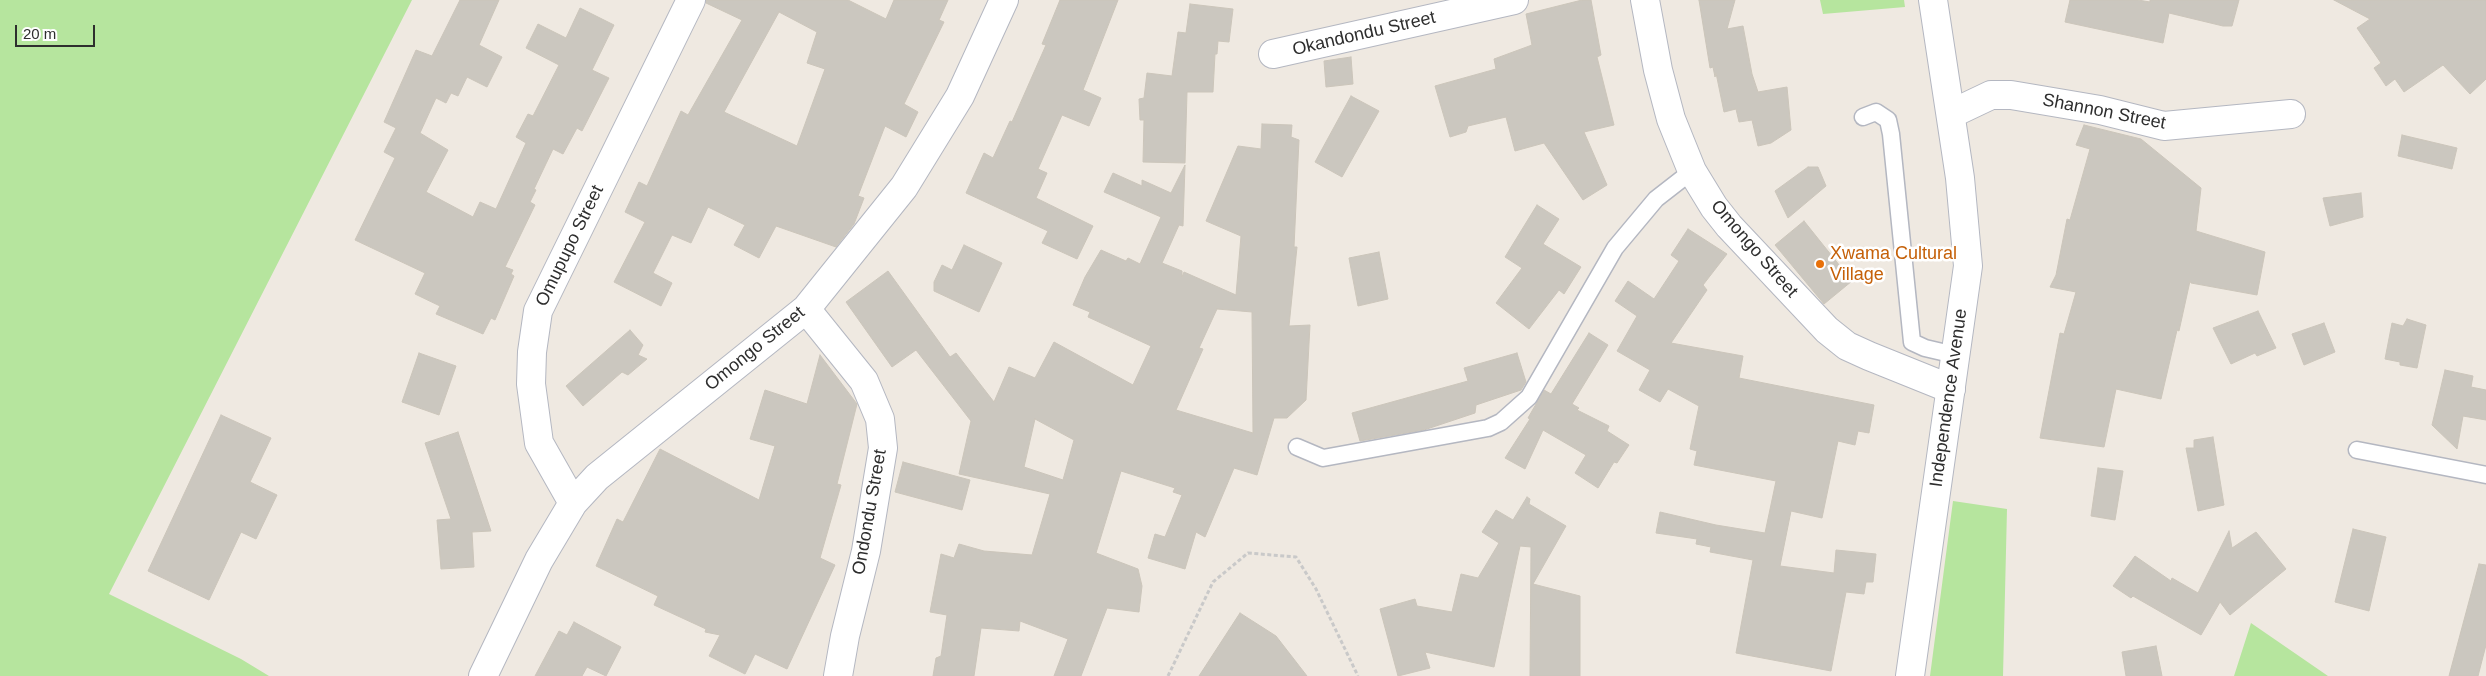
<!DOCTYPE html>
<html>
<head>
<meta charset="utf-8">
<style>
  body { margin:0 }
  #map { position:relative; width:2486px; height:676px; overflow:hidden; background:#efe9e1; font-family:Helvetica,sans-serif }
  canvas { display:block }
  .scale { position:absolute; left:15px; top:25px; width:80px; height:22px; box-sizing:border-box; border:2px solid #2e2e2e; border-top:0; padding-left:6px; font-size:15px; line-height:18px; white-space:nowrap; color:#2e2e2e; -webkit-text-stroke:4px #fff; paint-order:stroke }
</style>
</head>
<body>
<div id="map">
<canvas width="2486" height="676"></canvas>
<div class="scale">20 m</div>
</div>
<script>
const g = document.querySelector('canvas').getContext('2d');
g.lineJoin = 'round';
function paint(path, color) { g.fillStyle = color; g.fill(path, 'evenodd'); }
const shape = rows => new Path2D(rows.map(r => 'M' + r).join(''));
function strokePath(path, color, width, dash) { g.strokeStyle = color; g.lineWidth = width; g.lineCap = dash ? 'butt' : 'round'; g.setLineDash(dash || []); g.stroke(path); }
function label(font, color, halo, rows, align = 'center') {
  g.font = font + ' Helvetica,sans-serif'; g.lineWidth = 5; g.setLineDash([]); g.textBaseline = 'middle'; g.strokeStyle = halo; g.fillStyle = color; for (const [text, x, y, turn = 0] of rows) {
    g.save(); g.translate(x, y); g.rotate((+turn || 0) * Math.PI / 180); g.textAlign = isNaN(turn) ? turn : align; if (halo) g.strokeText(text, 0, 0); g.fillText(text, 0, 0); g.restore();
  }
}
const green = shape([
  [0,0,412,0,109,594,241,659,269,676,0,676],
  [1820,0,1904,0,1905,7,1823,14],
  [1953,501,2007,509,2003,676,1930,676],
  [2251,623,2328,676,2234,676]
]);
const building = shape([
  [460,0,499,0,479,45,502,57,487,87,467,77,458,96,451,93,446,103,436,98,420,133,448,150,426,192,473,217,480,202,496,209,526,143,516,137,528,114,533,116,559,65,526,48,538,24,566,38,580,8,614,25,592,70,609,78,582,131,577,128,563,154,553,149,534,189,536,190,530,202,535,205,505,267,513,270,511,274,514,276,495,320,491,318,483,334,436,314,440,306,415,294,425,273,355,240,395,158,384,152,396,128,384,122,416,50,432,56,460,0],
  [706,0,848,0,886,19,894,0,948,0,939,20,944,22,904,104,918,112,906,137,885,126,858,196,864,198,854,224,836,247,776,226,759,258,734,245,745,225,708,207,691,243,672,235,653,273,672,283,661,306,614,282,645,222,625,212,639,182,647,186,681,111,688,115,742,20,706,3,706,0],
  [779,12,817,32,807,63,825,69,797,146,724,112,779,12],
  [1060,0,1118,0,1083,90,1101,98,1089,126,1062,115,1038,169,1047,173,1036,198,1093,226,1077,259,1042,243,1048,231,966,193,984,153,993,158,1010,121,1012,122,1046,45,1042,44,1060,0],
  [1582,0,1591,0,1601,55,1597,57,1614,125,1584,132,1607,185,1583,200,1544,143,1515,151,1506,117,1468,126,1466,132,1450,137,1435,86,1496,69,1494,59,1532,45,1526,14,1582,0],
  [1699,0,1735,0,1727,29,1743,26,1752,74,1758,92,1787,87,1791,130,1771,143,1758,146,1752,120,1739,122,1736,109,1724,112,1716,73,1715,77,1713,67,1710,68,1699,0],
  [2070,0,2138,0,2150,2,2150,0,2239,0,2232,26,2223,26,2169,13,2163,43,2065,22,2070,0],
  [2334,0,2486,0,2486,79,2470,94,2443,65,2404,92,2395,79,2386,86,2374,68,2381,63,2357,28,2370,19,2334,0],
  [1190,4,1233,9,1229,42,1218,41,1217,54,1215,54,1213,92,1187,92,1185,163,1143,162,1144,120,1140,120,1139,99,1144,98,1147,73,1172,76,1178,32,1186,33,1190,4],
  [1351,57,1353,84,1326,87,1324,61,1351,57],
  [1351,96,1379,111,1342,177,1315,162,1351,96],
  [1262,124,1292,125,1291,137,1299,140,1294,247,1297,247,1289,326,1310,325,1306,400,1287,418,1274,418,1257,475,1234,468,1205,537,1196,532,1185,569,1148,558,1155,534,1165,537,1182,495,1173,492,1175,488,1121,471,1096,553,1138,569,1142,586,1139,612,1107,608,1081,676,1054,676,1068,639,1020,621,1019,631,981,628,974,676,933,676,936,658,941,656,947,615,930,612,941,554,954,558,959,544,984,551,1032,555,1050,494,959,474,971,421,916,350,892,367,846,302,888,271,950,357,956,353,994,402,1009,367,1035,378,1054,342,1133,385,1151,346,1088,317,1090,312,1073,305,1085,277,1101,250,1126,261,1128,258,1140,264,1161,217,1104,192,1113,173,1142,186,1142,180,1171,193,1185,165,1183,226,1179,225,1162,263,1182,271,1182,277,1184,272,1236,295,1241,236,1206,221,1238,146,1261,149,1262,124],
  [1217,309,1252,312,1253,433,1176,410,1203,349,1199,348,1217,309],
  [1035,419,1074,440,1063,480,1024,467,1035,419],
  [2084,125,2141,139,2201,188,2196,231,2265,252,2257,295,2191,283,2190,281,2179,331,2177,330,2161,399,2116,389,2104,447,2040,438,2060,333,2064,334,2076,292,2050,287,2056,275,2067,219,2070,220,2090,149,2076,145,2084,125],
  [2402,135,2457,148,2452,169,2398,156,2402,135],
  [1808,167,1818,167,1826,186,1788,218,1775,191,1808,167],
  [2361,193,2363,217,2330,226,2323,198,2361,193],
  [1537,205,1559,219,1543,244,1581,267,1564,294,1559,290,1529,329,1496,303,1522,268,1505,257,1537,205],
  [1804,221,1852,281,1824,304,1775,245,1804,221],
  [1688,229,1727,254,1703,285,1707,290,1671,343,1743,356,1739,378,1874,405,1869,433,1858,431,1855,445,1838,441,1822,518,1791,511,1780,566,1834,573,1836,550,1876,554,1873,582,1866,582,1864,594,1846,592,1831,671,1736,653,1753,560,1710,552,1711,547,1696,544,1697,539,1656,533,1660,512,1716,525,1765,533,1776,481,1694,465,1697,451,1690,449,1699,406,1668,389,1660,402,1639,390,1650,370,1617,351,1637,316,1615,301,1628,281,1654,299,1679,261,1671,255,1688,229],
  [964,245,1002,263,979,312,934,291,934,282,942,265,952,270,964,245],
  [1379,252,1388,299,1358,306,1349,258,1379,252],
  [2258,311,2276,348,2257,356,2255,353,2231,364,2213,328,2258,311],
  [2407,319,2426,325,2417,368,2400,365,2400,362,2385,359,2392,323,2403,326,2407,319],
  [2324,323,2335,352,2304,365,2292,334,2324,323],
  [630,330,643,345,638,355,647,359,628,375,622,372,583,406,566,386,630,330],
  [1589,333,1608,345,1572,404,1579,408,1577,410,1609,426,1607,431,1629,445,1617,463,1614,462,1598,488,1575,473,1586,455,1543,430,1525,469,1505,458,1530,419,1528,418,1544,390,1551,394,1589,333],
  [419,353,456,366,439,415,402,402,419,353],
  [1517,353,1526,382,1521,390,1476,405,1475,413,1424,430,1360,441,1352,413,1468,381,1464,368,1517,353],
  [820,355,857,404,837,484,841,485,820,558,835,565,787,669,755,654,745,674,709,656,720,635,705,632,706,629,654,605,658,596,596,566,617,519,623,522,660,449,759,500,775,446,750,439,765,390,807,404,820,355],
  [2445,370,2473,376,2471,387,2486,390,2486,420,2463,416,2457,449,2432,425,2445,370],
  [221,415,271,438,250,482,277,495,256,539,241,532,209,600,148,571,221,415],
  [458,432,491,531,472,532,474,567,441,569,437,520,451,519,425,443,458,432],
  [2213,437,2224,505,2198,511,2186,448,2194,448,2194,440,2213,437],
  [903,462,970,480,962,510,895,492,903,462],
  [2098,468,2123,471,2115,520,2091,516,2098,468],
  [1527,497,1530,499,1529,504,1566,526,1533,584,1580,596,1580,676,1530,676,1531,547,1520,546,1494,667,1425,652,1430,668,1398,676,1380,609,1415,599,1417,606,1452,612,1461,574,1478,578,1499,543,1482,532,1496,510,1513,520,1527,497],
  [2353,529,2386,537,2369,611,2335,602,2353,529],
  [2229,531,2232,548,2256,532,2286,569,2230,615,2220,602,2201,635,2133,596,2131,598,2113,586,2135,556,2171,581,2172,578,2198,593,2229,531],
  [2479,564,2486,565,2486,645,2478,676,2449,676,2479,564],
  [1240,613,1276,636,1307,676,1199,676,1240,613],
  [574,622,621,647,606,676,587,667,582,676,535,676,559,631,567,635,574,622],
  [2156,646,2162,676,2126,676,2122,652,2156,646]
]);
const path = shape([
  [1168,676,1213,582,1248,553,1296,557,1316,589,1358,676]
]);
const service = shape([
  [1863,117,1876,112,1888,120,1891,134,1912,342,1925,348,1955,355],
  [1297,447,1323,458,1488,428,1501,422,1529,397,1615,248,1656,199,1692,171],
  [2357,450,2486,475]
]);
const minor = shape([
  [1645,0,1658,70,1671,119,1692,171,1714,207,1729,226,1827,330,1847,346,1869,356,1951,389],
  [1273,54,1514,0],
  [1951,114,1991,95,2011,95,2100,110,2164,126,2291,114],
  [806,309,864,381,880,419,883,448,866,551,845,636,838,676],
  [573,503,539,443,531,384,532,352,538,311,691,0],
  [483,676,539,560,573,503,597,477,806,309,904,187,960,96,1004,0]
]);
const secondary = shape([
  [1910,676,1968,266,1960,178,1933,0]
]);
const markers = [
  [1820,264,5,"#e8710a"]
];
const streetNames = [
  ["Okandondu Street",1364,34,-13],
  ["Shannon Street",2104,112,11],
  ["Omupupo Street",570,246,-64],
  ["Omongo Street",1754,249,49],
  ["Omongo Street",755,349,-39],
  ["Independence Avenue",1949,398,-82],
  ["Ondondu Street",870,512,-80]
];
const foodNames = [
  ["Xwama Cultural",1830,254],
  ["Village",1830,275]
];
paint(green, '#b6e59e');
paint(building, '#cbc7bf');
strokePath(building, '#cbc5ba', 1);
strokePath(service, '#b4b7c1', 19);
strokePath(minor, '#b4b7c1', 30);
strokePath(secondary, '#b4b7c1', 30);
strokePath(path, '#c9c9c9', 3, [4, 2.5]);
strokePath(service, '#fff', 16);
strokePath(minor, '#fff', 28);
strokePath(secondary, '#fff', 28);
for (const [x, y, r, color] of markers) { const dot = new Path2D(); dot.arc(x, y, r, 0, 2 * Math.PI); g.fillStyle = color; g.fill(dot); strokePath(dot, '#fff', 2); }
label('18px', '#2e2e2e', '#fff', streetNames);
label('18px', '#c56008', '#fff', foodNames, 'left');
</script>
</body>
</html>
